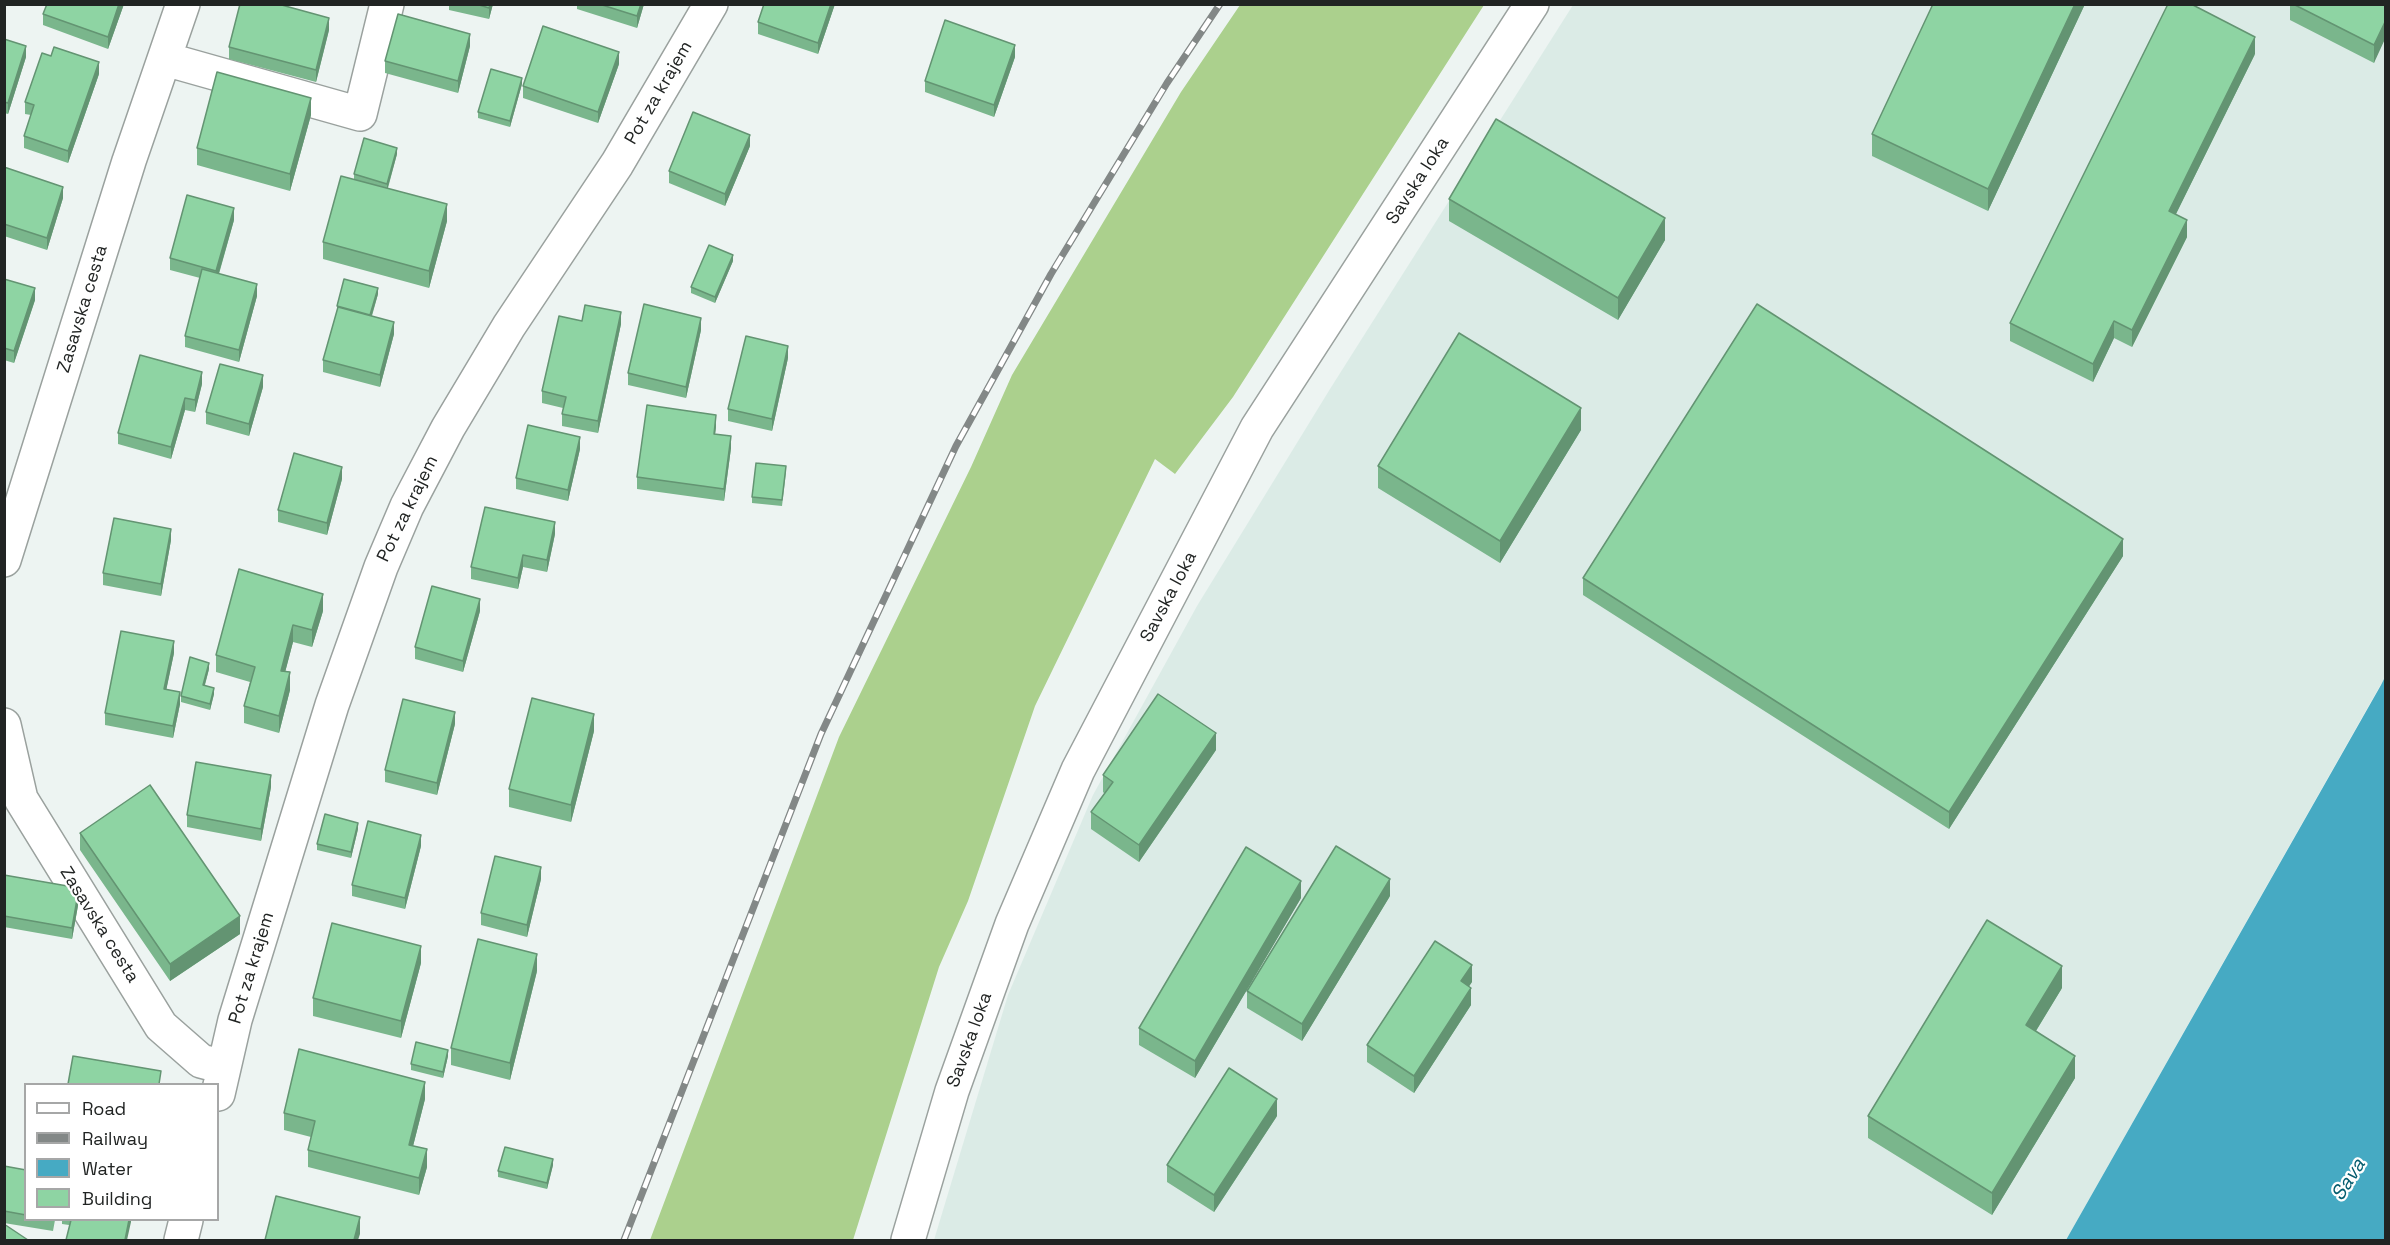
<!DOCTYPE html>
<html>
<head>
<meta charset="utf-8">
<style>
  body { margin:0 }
  #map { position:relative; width:2390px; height:1245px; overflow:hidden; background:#edf4f2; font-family:"Space Grotesk",sans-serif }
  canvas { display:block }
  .frame { position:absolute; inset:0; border:6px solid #212423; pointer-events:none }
  .legend { position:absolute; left:24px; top:1083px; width:195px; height:138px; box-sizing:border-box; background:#fff; border:2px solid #a6a7a7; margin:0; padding:8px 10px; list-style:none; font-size:18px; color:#212423 }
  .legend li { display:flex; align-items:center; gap:12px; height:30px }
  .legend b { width:30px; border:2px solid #a6a7a7 }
</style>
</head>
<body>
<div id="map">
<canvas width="2390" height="1245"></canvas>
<div class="frame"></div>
<ul class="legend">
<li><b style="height:8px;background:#fff"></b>Road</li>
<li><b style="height:8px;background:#838887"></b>Railway</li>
<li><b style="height:16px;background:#46aac3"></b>Water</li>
<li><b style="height:16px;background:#8ed4a3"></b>Building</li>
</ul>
</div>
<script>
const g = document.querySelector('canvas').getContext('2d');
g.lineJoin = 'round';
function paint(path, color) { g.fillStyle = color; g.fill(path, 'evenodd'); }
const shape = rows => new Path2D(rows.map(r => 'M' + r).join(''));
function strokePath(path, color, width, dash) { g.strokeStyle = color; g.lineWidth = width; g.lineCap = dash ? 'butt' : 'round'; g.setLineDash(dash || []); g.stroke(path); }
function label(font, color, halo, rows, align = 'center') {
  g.font = font + ' "Space Grotesk",sans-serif'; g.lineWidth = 4.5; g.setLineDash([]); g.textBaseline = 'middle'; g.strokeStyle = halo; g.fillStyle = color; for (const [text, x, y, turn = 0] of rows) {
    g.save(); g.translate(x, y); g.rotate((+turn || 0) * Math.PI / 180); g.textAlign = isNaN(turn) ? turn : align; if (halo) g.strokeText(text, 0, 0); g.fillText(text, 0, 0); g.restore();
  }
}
const built = shape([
  [1573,5,2385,5,2385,677,2066,1240,934,1240,1008,995,1093,795,1197,606,1330,389]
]);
const forest = shape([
  [1240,5,1484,5,1233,397,1175,474,1155,459,1035,706,968,901,939,967,853,1240,650,1240,839,737,971,467,1012,375,1181,92]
]);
const water = shape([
  [2385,677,2385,1240,2066,1240,2381,685]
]);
const minor = shape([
  [165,59,360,114,387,4],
  [4,560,129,161,183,4],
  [4,725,21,799,161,1026,201,1061,224,1067],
  [218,1094,235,1020,332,705,381,567,407,506,448,428,509,326,617,164,711,4],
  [181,1240,186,1220],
  [908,1240,952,1091,1012,924,1078,770,1257,428,1532,4]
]);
const rail = shape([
  [624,1240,821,734,956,446,1051,274,1167,83,1220,4]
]);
const wall = shape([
  [124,4,108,49,43,25,43,14],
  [449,4,493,4,489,19,449,10],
  [577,4,644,4,637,28,577,9],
  [764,4,835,4,818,54,758,34,758,22],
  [2085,4,1988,211,1872,156,1872,134],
  [2290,4,2385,4,2374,63,2290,20],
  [329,30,316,82,229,59,229,47],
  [4,39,26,57,8,114,4,113],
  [470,46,458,93,385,73,385,61],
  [2255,54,2176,214,2187,237,2132,347,2114,338,2093,382,2010,341,2010,323],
  [1015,57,994,117,925,92,925,81],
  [619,64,598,123,523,98,523,86],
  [99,74,68,163,24,148,24,136,31,115,25,114,25,102],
  [522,84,510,127,478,118,478,112],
  [311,115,290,191,197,165,197,148],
  [750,146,725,206,669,183,669,171],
  [397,154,388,188,447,221,429,288,323,259,323,242,354,179,354,174],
  [4,167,63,198,47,250,4,236],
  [1449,199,1665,240,1618,320,1449,221],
  [234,220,219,274,257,296,239,362,185,347,185,336,200,278,170,270,170,258],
  [733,261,715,303,691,293,691,287],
  [4,279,35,300,14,363,4,360],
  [378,294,372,316,394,334,380,387,323,372,323,360,337,310,337,306],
  [582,321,621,324,598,433,562,426,562,414,563,408,542,403,542,391],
  [701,330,686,398,628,385,628,373],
  [788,358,772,431,728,421,728,409],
  [202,384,195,412,185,410,171,459,118,444,118,433],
  [263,387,249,436,206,424,206,412],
  [716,426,715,434,731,448,724,501,637,489,637,477],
  [1581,430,1500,563,1378,488,1378,466],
  [580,449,568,501,516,489,516,478],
  [786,472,782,506,752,503,752,497],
  [342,479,327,535,278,522,278,510],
  [555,534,547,572,523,567,518,589,471,579,471,567],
  [171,540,161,596,103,585,103,573],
  [2123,556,1949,829,1583,595,1583,578],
  [323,611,312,647,293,642,285,672,290,690,279,733,244,723,244,706,250,682,216,672,216,655],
  [480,611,463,672,415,659,415,647],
  [174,653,166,690,180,704,173,738,105,725,105,713],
  [209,669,205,685,214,694,210,710,181,702,181,696],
  [455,724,437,795,385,782,385,770],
  [594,731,571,822,509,807,509,789],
  [1216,750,1139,862,1091,829,1091,812,1105,794,1103,792,1103,775],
  [271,787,261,841,187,827,187,815],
  [358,829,351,858,317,850,317,844],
  [80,833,240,934,170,981,80,850],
  [421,846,405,909,352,896,352,885],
  [4,875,79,900,72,939,4,927],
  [541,879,527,937,481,925,481,913],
  [1390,896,1302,1041,1247,1008,1247,991],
  [1301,898,1195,1078,1139,1045,1139,1028],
  [421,963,401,1038,313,1016,313,998],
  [537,971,510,1080,451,1065,451,1048],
  [1472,982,1469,986,1471,1005,1414,1093,1367,1062,1367,1045],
  [2062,988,2036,1031,2075,1078,1992,1215,1868,1138,1868,1116],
  [448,1056,443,1078,411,1070,411,1064],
  [425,1099,413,1146,427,1167,419,1195,308,1167,308,1150,311,1137,284,1130,284,1113],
  [1277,1116,1214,1212,1167,1182,1167,1165],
  [553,1165,547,1189,498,1177,498,1171],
  [4,1166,26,1170,26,1220,55,1220,53,1231,4,1223],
  [62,1220,131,1220,131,1222,69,1225,62,1224]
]);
const shadedWall = shape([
  [119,4,124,4,108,49,108,37],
  [490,4,493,4,489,19,489,8],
  [641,4,644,4,637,28,637,16],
  [831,4,835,4,818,54,818,43],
  [2075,4,2085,4,1988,211,1988,189],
  [329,18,329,30,316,82,316,70],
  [2385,22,2385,39,2374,63,2374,45],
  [470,34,470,46,458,93,458,81],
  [2255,37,2255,54,2169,228,2169,211],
  [1015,45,1015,57,994,117,994,105],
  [26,46,26,57,8,114,8,103],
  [619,52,619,64,598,123,598,112],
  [99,62,99,74,68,163,68,151],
  [522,78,522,84,510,127,510,121],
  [311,98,311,115,290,191,290,174],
  [750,135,750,146,725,206,725,194],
  [397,148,397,154,387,190,387,184],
  [63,187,63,198,47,250,47,238],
  [447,204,447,221,429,288,429,271],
  [234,208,234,220,216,283,216,271],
  [1665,218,1665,240,1618,320,1618,298],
  [2187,220,2187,237,2132,347,2132,330],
  [733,255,733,261,715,303,715,297],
  [257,284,257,296,239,362,239,350],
  [35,288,35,300,14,363,14,351],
  [378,288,378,294,370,321,370,315],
  [621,312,621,324,598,433,598,421],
  [701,318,701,330,686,398,686,387],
  [2114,321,2114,338,2093,382,2093,364],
  [394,322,394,334,380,387,380,375],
  [788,346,788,358,772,431,772,419],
  [202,372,202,384,195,412,195,400],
  [263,375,263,387,249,436,249,424],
  [185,398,185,410,171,459,171,447],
  [1581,408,1581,430,1500,563,1500,541],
  [716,415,716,426,714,446,714,434],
  [731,436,731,448,724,501,724,489],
  [580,437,580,449,568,501,568,490],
  [342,467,342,479,327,535,327,523],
  [555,522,555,534,547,572,547,560],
  [171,529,171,540,161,596,161,584],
  [2123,539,2123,556,1949,829,1949,812],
  [523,555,523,567,518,589,518,578],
  [323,594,323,611,312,647,312,630],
  [480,599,480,611,463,672,463,661],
  [293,625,293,642,281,688,281,671],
  [174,641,174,653,164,701,164,689],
  [209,663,209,669,203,691,203,685],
  [290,672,290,690,279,733,279,716],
  [214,688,214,694,210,710,210,704],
  [180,692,180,704,173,738,173,726],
  [455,712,455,724,437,795,437,783],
  [594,714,594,731,571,822,571,805],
  [1216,733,1216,750,1139,862,1139,845],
  [271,775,271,787,261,841,261,829],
  [358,823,358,829,351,858,351,852],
  [421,835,421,846,405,909,405,898],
  [541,867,541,879,527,937,527,925],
  [1390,879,1390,896,1302,1041,1302,1024],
  [1301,881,1301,898,1195,1078,1195,1061],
  [79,888,79,900,72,939,72,928],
  [240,916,240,934,170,981,170,964],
  [421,946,421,963,401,1038,401,1021],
  [537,954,537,971,510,1080,510,1063],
  [1472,965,1472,982,1461,998,1461,981],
  [2062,966,2062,988,2026,1047,2026,1025],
  [1471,988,1471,1005,1414,1093,1414,1076],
  [6,1007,6,1019,4,1030,4,1018],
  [448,1050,448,1056,443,1078,443,1072],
  [2075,1056,2075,1078,1992,1215,1992,1193],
  [425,1082,425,1099,409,1162,409,1145],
  [1277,1099,1277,1116,1214,1212,1214,1195],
  [427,1149,427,1167,419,1195,419,1178],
  [553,1159,553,1165,547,1189,547,1183],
  [360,1217,360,1234,358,1240,354,1240],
  [129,1220,131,1220,131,1222,127,1240,125,1240]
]);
const building = shape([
  [47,4,119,4,108,37,43,14,47,4],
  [240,4,278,4,329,18,316,70,229,47,240,4],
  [476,4,490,4,489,8,476,4],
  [599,4,641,4,637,16,599,4],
  [764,4,831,4,818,43,758,22,764,4],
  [1933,4,2075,4,1988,189,1872,134,1933,4],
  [2168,4,2191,4,2255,37,2169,211,2187,220,2132,330,2114,321,2093,364,2010,323,2168,4],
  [2293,4,2385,4,2385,22,2374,45,2293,4],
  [398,14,470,34,458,81,385,61,398,14],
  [945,20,1015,45,994,105,925,81,945,20],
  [543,26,619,52,598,112,523,86,543,26],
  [4,39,26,46,8,103,4,102,4,39],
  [54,47,99,62,68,151,24,136,34,105,25,102,42,53,51,56,54,47],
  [491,69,522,78,510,121,478,112,491,69],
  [217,72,311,98,290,174,197,148,217,72],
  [693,112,750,135,725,194,669,171,693,112],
  [1496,119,1665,218,1618,298,1449,199,1496,119],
  [364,138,397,148,387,184,354,174,364,138],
  [4,167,63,187,47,238,4,224,4,167],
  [341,176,447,204,429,271,323,242,341,176],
  [187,195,234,208,216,271,170,258,187,195],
  [709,245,733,255,715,297,691,287,709,245],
  [202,269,257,284,239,350,185,336,202,269],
  [4,279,35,288,14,351,4,348,4,279],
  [344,279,378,288,370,315,337,306,344,279],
  [644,304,701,318,686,387,628,373,644,304],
  [1757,304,2123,539,1949,812,1583,578,1757,304],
  [585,305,621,312,598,421,562,414,566,397,542,391,559,316,582,321,585,305],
  [338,307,394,322,380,375,323,360,338,307],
  [1459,333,1581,408,1500,541,1378,466,1459,333],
  [746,336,788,346,772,419,728,409,746,336],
  [140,355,202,372,195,400,185,398,171,447,118,433,140,355],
  [220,364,263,375,249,424,206,412,220,364],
  [647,405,716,415,714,434,731,436,724,489,637,477,647,405],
  [528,425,580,437,568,490,516,478,528,425],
  [294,453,342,467,327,523,278,510,294,453],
  [756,463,786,466,782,500,752,497,756,463],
  [485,507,555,522,547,560,523,555,518,578,471,567,485,507],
  [114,518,171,529,161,584,103,573,114,518],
  [239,569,323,594,312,630,293,625,281,671,290,672,279,716,244,706,255,667,216,655,239,569],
  [432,586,480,599,463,661,415,647,432,586],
  [121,631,174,641,164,689,180,692,173,726,105,713,121,631],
  [190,657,209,663,203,685,214,688,210,704,181,696,190,657],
  [1158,694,1216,733,1139,845,1091,812,1113,782,1103,775,1158,694],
  [532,698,594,714,571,805,509,789,532,698],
  [403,699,455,712,437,783,385,770,403,699],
  [196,762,271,775,261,829,187,815,196,762],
  [150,785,240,916,170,964,80,833,150,785],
  [325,814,358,823,351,852,317,844,325,814],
  [368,821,421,835,405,898,352,885,368,821],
  [1336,846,1390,879,1302,1024,1247,991,1336,846],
  [1246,847,1301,881,1195,1061,1139,1028,1246,847],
  [495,856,541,867,527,925,481,913,495,856],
  [4,875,79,888,72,928,4,916,4,875],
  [1987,920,2062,966,2026,1025,2075,1056,1992,1193,1868,1116,1987,920],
  [332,923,421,946,401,1021,313,998,332,923],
  [478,939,537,954,510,1063,451,1048,478,939],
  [1435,941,1472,965,1461,981,1471,988,1414,1076,1367,1045,1435,941],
  [416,1042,448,1050,443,1072,411,1064,416,1042],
  [299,1049,425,1082,409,1145,427,1149,419,1178,308,1150,315,1121,284,1113,299,1049],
  [73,1056,161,1071,159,1084,68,1084,73,1056],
  [1229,1068,1277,1099,1214,1195,1167,1165,1229,1068],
  [505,1147,553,1159,547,1183,498,1171,505,1147],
  [4,1166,26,1170,26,1215,4,1211,4,1166],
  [276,1196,360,1217,354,1240,265,1240,276,1196],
  [71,1220,129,1220,125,1240,66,1240,71,1220],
  [4,1224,28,1240,4,1240,4,1224]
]);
const streetNames = [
  ["Pot za krajem",659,93,-60],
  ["Savska loka",1418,181,-57],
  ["Zasavska cesta",83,309,-73],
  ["Pot za krajem",408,509,-64],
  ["Savska loka",1169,597,-62],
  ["Zasavska cesta",99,925,58],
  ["Pot za krajem",252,968,-73],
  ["Savska loka",970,1040,-70]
];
const waterNames = [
  ["Sava",2349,1180,-58]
];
paint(built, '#dbebe6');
paint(forest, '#abd08d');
paint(water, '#46aac3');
strokePath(minor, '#9aa19e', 36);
strokePath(minor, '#fff', 33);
strokePath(rail, '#838887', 7);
strokePath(rail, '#fff', 4.5, [14]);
paint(wall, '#7ab68c');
paint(shadedWall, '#639472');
paint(building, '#8ed4a3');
strokePath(building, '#639472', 1.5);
label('18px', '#212423', '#fff', streetNames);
label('italic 20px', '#045c6e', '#fff', waterNames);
</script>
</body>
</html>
